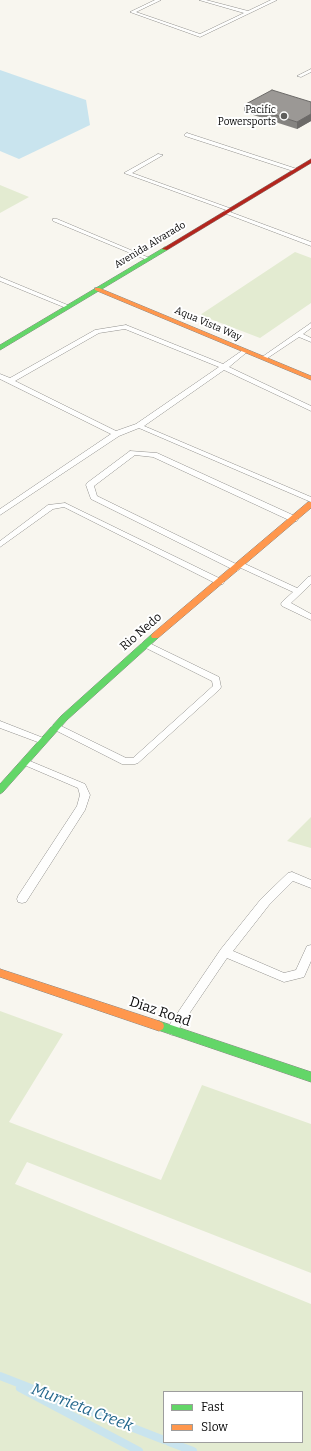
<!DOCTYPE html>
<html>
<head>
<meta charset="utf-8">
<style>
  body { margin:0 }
  #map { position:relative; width:311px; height:1451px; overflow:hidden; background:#f8f6ef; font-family:Bitter,serif }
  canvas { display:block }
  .legend { position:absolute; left:163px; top:1391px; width:140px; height:52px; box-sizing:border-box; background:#fff; border:1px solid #9d9d9d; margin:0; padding:5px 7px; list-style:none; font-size:12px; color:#0b0b0b }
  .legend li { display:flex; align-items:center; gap:8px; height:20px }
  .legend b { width:20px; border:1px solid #9d9d9d }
</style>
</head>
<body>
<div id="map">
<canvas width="311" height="1451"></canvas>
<ul class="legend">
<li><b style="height:5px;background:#63d668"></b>Fast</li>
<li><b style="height:5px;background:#ff974d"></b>Slow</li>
</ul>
</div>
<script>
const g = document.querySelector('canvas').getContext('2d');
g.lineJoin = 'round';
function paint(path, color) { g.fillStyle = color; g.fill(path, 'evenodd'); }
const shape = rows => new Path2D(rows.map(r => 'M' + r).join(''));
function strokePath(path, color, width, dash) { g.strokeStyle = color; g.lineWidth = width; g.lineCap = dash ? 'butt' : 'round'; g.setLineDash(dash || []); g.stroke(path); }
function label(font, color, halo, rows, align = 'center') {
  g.font = font + ' Bitter,serif'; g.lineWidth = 4; g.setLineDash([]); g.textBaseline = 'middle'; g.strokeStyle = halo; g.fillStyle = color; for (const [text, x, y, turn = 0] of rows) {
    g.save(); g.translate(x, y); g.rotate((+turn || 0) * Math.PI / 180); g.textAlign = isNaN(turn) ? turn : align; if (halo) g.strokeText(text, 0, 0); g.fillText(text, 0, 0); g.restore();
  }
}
const green = shape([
  [0,185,29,197,0,213],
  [295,252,311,258,311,303,260,338,200,315],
  [311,817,311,848,287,841],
  [0,1011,63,1034,9,1122,161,1180,202,1085,311,1124,311,1273,27,1162,15,1184,311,1304,311,1451,0,1451],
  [164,1392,302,1392,302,1442,164,1442]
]);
const water = shape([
  [0,70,86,100,90,125,19,159,0,151]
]);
const stream = shape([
  [0,1376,164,1440],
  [20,1388,139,1451],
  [169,1442,193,1451]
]);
const lane = shape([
  [155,0,161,0,136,12,200,34,244,13,199,0,206,0,248,11,271,0,277,0,200,37,130,12,155,0],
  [311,69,311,72,301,77,297,76,311,69],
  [187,133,297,169,298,170,293,171,185,136,185,134,187,133],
  [158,154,163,155,132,173,232,209,233,210,230,212,311,242,311,246,224,213,223,212,226,210,124,173,158,154],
  [53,219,57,219,152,259,147,260,53,221,53,219],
  [0,277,70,306,71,307,66,308,0,281,0,277],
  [311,323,311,328,303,334,311,338,311,342,299,337,266,359,262,359,262,357,311,323],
  [126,325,223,364,243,350,247,350,247,352,229,367,311,406,311,411,309,410,224,370,144,426,311,497,311,502,139,428,119,436,0,515,0,509,111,434,0,379,0,374,10,378,95,330,126,325],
  [125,329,219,367,136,424,116,431,15,381,99,333,125,329],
  [130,451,157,453,297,517,298,519,297,521,291,521,153,457,135,455,94,486,97,496,236,564,240,562,243,563,297,588,308,577,311,576,311,584,291,603,311,614,311,620,282,606,281,604,282,602,293,592,241,568,237,571,234,570,91,499,86,485,87,483,130,451],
  [65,503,223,580,224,582,223,584,217,584,64,507,53,509,0,547,0,541,48,505,65,503],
  [145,641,219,677,221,687,220,689,138,763,135,764,122,764,53,729,51,727,53,725,59,725,126,758,133,758,213,686,212,681,142,646,141,644,145,641],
  [0,721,46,739,48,741,43,744,0,728,0,721],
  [25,759,85,784,90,795,85,810,26,902,22,903,18,902,17,899,18,896,77,806,80,795,78,788,22,764,20,762,22,760,25,759],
  [292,872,311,880,311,888,293,881,269,905,233,951,284,973,296,970,307,946,311,945,311,961,304,977,284,982,227,958,176,1033,172,1035,168,1033,167,1030,168,1027,221,949,261,899,288,873,292,872]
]);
const fast = shape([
  [165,247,168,249,167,250,0,350,0,345,165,247],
  [155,633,159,636,158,638,67,720,3,792,0,794,0,784,61,716,152,634,155,633],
  [159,1021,311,1072,311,1082,155,1029,154,1026,155,1023,159,1021]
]);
const slow = shape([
  [95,288,99,288,311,376,311,380,95,290,95,288],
  [308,502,311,502,311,508,158,638,152,638,151,636,152,634,308,502],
  [0,969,159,1021,163,1023,164,1026,163,1029,159,1031,0,977,0,969]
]);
const jam = shape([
  [311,159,311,163,167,250,162,249,311,159]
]);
const wall = shape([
  [311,102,311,121,297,129,244,112,244,105]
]);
const shadedWall = shape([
  [311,114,311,121,297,129,297,122]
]);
const building = shape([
  [272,90,311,102,311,114,297,122,244,105,272,90]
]);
const markers = [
  [284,116,4,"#5e5d5b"]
];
const farPoinames = [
  ["Pacific",276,110],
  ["Powersports",276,122]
];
const farStreetnames = [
  ["Avenida Alvarado",150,245,-31],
  ["Aqua Vista Way",208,324,23]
];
const streetNames = [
  ["Rio Nedo",141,632,-41]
];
const nearStreetnames = [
  ["Diaz Road",160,1012,19]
];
const nearWaternames = [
  ["Murrieta Creek",82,1408,21]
];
paint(green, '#e3ebd1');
paint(water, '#c9e4ee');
strokePath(stream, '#c9e4ee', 8);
strokePath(lane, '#92918e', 1);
strokePath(fast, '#888784', 1);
strokePath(slow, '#888784', 1);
strokePath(jam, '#888784', 1);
paint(lane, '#fefefd');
paint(fast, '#63d668');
paint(slow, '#ff974d');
paint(jam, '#b3261e');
paint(wall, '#858380');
paint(shadedWall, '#6c6a68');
paint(building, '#9b9895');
strokePath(building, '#6c6a68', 1);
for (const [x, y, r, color] of markers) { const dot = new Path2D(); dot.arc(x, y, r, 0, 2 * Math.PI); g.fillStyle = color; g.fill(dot); strokePath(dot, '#fff', 1.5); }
label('10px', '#0b0b0b', '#fff', farPoinames, 'right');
label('10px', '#0b0b0b', '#fff', farStreetnames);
label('12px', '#0b0b0b', '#fff', streetNames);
label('14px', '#0b0b0b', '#fff', nearStreetnames);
label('italic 16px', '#24678c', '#fff', nearWaternames);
</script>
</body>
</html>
